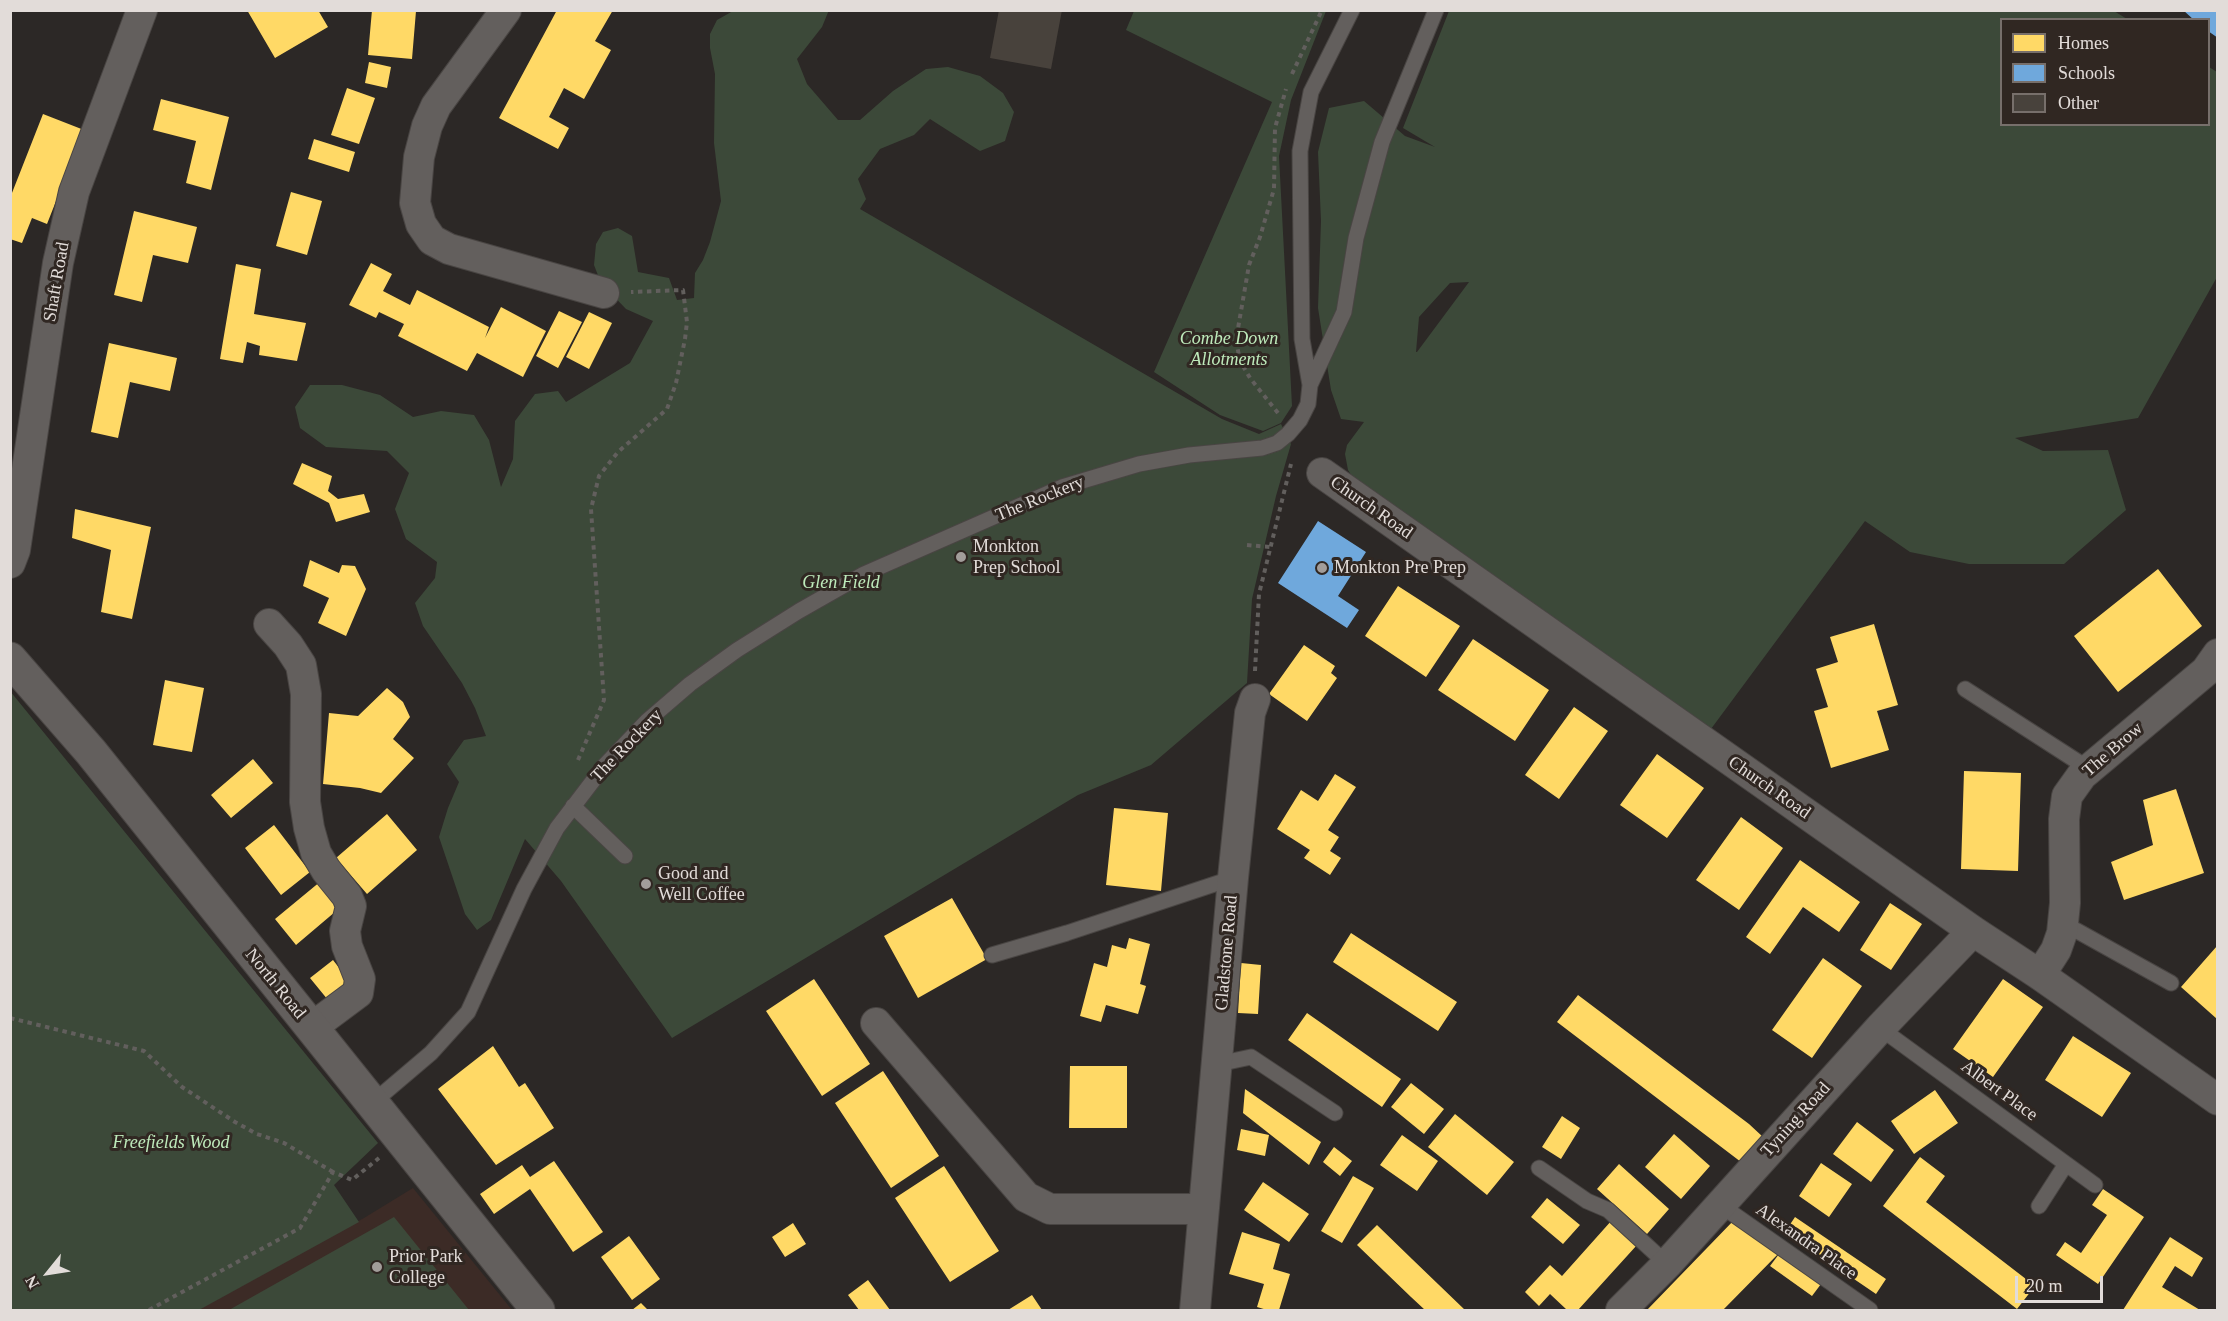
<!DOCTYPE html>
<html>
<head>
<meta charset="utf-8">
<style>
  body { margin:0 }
  #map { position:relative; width:2228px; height:1321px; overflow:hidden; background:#2c2826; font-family:"Times New Roman",serif }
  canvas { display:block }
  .frame { position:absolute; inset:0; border:12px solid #e2dcd9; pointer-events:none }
  .legend { position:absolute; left:2000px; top:18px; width:210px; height:108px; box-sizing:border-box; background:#302722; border:2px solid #776f6b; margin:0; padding:8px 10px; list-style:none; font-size:18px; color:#e2dcd9 }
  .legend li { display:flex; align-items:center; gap:12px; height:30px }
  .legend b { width:30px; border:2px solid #776f6b }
  .north { position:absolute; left:18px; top:1243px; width:60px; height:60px; -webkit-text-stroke:4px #302722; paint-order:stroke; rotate:240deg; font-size:16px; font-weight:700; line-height:24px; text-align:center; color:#e2dcd9 }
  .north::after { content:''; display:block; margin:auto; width:21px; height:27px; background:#e2dcd9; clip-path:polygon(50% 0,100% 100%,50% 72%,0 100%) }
  .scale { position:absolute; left:2015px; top:1276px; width:88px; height:27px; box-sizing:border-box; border:3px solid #e2dcd9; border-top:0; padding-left:8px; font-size:18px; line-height:21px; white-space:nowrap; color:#e2dcd9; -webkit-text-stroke:4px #302722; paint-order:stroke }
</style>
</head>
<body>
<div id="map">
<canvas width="2228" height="1321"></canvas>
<div class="frame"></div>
<ul class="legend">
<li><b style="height:16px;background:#ffd966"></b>Homes</li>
<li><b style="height:16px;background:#6fa8dc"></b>Schools</li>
<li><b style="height:16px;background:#48423c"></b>Other</li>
</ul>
<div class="north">N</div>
<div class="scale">20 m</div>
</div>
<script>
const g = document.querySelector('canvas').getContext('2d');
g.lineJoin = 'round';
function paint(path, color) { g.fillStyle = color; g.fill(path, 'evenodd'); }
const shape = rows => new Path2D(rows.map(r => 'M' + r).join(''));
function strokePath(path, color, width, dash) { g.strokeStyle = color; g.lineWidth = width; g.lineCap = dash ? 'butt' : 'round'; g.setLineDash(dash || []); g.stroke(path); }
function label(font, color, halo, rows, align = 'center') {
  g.font = font + ' "Times New Roman",serif'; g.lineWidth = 6; g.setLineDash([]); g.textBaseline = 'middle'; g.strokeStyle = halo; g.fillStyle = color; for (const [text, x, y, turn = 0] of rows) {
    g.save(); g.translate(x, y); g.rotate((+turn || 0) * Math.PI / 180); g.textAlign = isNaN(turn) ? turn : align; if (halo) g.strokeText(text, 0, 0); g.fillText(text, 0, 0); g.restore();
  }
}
const education = shape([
  [413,1188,512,1310,198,1310,364,1218]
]);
const green = shape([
  [829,10,822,27,797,59,807,84,838,120,860,120,893,91,926,69,948,67,980,76,1003,93,1014,112,1005,141,980,151,930,119,914,135,880,149,858,179,866,199,860,209,1222,419,1259,434,1281,424,1291,444,1276,496,1252,599,1247,683,1151,765,1078,795,672,1038,561,881,525,839,491,920,477,930,465,914,439,837,448,808,459,782,447,764,464,740,486,736,475,708,462,683,423,626,415,603,435,578,437,562,406,539,395,509,409,473,387,451,326,447,300,428,295,407,310,385,342,385,380,395,413,417,441,411,474,415,489,440,501,487,513,459,515,421,535,394,558,391,566,402,630,363,653,321,626,309,601,283,594,265,596,244,603,232,618,228,632,236,638,272,669,278,677,300,694,298,695,273,703,260,710,242,721,201,714,143,715,74,710,48,710,34,717,20,733,11],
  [1134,11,1326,11,1291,100,1279,156,1292,406,1281,423,1263,431,1220,415,1154,372,1272,102,1126,30],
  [1449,11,2114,11,2127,19,2002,20,2002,124,2208,124,2209,67,2217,72,2217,277,2138,418,2015,438,2043,451,2108,450,2126,510,2064,564,1969,564,1910,552,1865,521,1708,733,1353,478,1348,470,1345,454,1347,445,1364,422,1341,419,1331,390,1318,308,1321,221,1318,152,1329,108,1364,101,1405,136,1435,147,1403,128],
  [1469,282,1417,352,1416,352,1419,317,1450,283],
  [10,691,378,1143,334,1185,359,1222,199,1310,11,1310],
  [394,1217,469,1310,229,1310]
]);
const homes = shape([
  [247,10,318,10,328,27,275,58],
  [372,10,416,11,412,59,368,55],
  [557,10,613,10,595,41,611,50,584,99,564,88,549,117,569,128,558,149,499,118],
  [369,62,391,67,387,88,365,83],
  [347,88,375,98,359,144,331,135],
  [161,99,229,117,211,190,186,183,196,141,153,130],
  [43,114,84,130,47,224,32,218,22,243,10,239,10,198],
  [314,139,355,152,349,172,308,159],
  [291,192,322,201,307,255,276,246],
  [134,211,197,227,188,263,153,255,142,302,114,295],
  [371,263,392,274,383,291,410,305,417,290,489,327,485,338,501,307,546,331,523,377,477,353,467,371,398,336,404,324,379,312,376,318,349,305],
  [236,264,261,269,254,314,306,323,297,361,259,355,260,346,247,342,243,363,220,359],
  [559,311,582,322,558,368,536,356],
  [589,312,612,323,589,369,566,357],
  [109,343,177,358,170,391,130,382,118,438,91,432],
  [302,463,332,476,328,491,338,499,364,494,370,512,336,522,329,503,293,484],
  [75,509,151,527,132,619,101,612,111,550,72,538],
  [310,560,339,573,342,565,355,566,366,589,346,636,318,623,329,598,303,586],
  [2158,569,2202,626,2118,692,2074,636],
  [1398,586,1460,626,1426,677,1365,636],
  [1874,624,1898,705,1877,711,1889,750,1831,768,1814,711,1828,707,1816,669,1838,662,1830,637],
  [1473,639,1549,690,1515,741,1438,690],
  [1304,645,1335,666,1331,673,1337,678,1307,721,1269,694],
  [165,680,204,688,192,752,153,745],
  [387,688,403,702,410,717,393,739,414,758,381,793,360,788,323,784,329,713,358,716],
  [1574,707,1608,731,1559,799,1525,775],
  [1657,754,1704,788,1667,838,1620,805],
  [253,759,273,783,231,818,211,795],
  [1964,771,2021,773,2018,871,1961,869],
  [1335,774,1356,787,1328,830,1339,837,1330,851,1341,858,1330,875,1304,858,1310,850,1277,829,1301,790,1318,801],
  [2176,789,2204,873,2124,900,2111,862,2153,845,2143,800],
  [1114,808,1168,813,1161,891,1106,885],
  [387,814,417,850,367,894,336,858],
  [1741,817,1783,848,1739,910,1696,880],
  [274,825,310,872,281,895,245,848],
  [1800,860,1860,902,1839,932,1803,907,1770,954,1746,937],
  [321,881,342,906,296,945,275,919],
  [952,898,987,959,918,998,884,936],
  [1890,903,1922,924,1891,970,1860,950],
  [1351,933,1457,1002,1438,1031,1333,962],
  [1129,938,1150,944,1140,984,1146,986,1138,1014,1106,1005,1101,1022,1080,1016,1094,963,1107,967,1112,945,1126,949],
  [2217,946,2217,1019,2181,987],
  [1823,958,1862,986,1812,1058,1772,1030],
  [333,960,350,982,328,1000,310,978],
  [1241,963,1261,965,1258,1014,1238,1013],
  [814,979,870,1064,822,1096,766,1011],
  [2003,979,2043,1007,1993,1077,1953,1049],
  [1578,995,1749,1124,1763,1137,1741,1162,1557,1022],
  [1307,1013,1401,1079,1382,1107,1288,1040],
  [2073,1036,2131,1073,2102,1117,2045,1080],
  [493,1046,519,1087,525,1083,554,1128,496,1165,438,1089],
  [1070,1066,1127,1066,1127,1128,1069,1128],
  [883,1071,939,1156,891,1188,835,1103],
  [1411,1083,1444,1109,1424,1134,1391,1107],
  [1245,1089,1321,1142,1309,1165,1243,1113],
  [1935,1090,1958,1123,1914,1154,1891,1121],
  [1455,1114,1514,1162,1487,1195,1428,1147],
  [1562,1116,1580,1128,1561,1159,1542,1147],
  [1857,1122,1894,1150,1871,1182,1833,1154],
  [1241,1129,1269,1135,1265,1156,1237,1150],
  [1674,1134,1710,1166,1681,1199,1645,1167],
  [1402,1135,1438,1161,1417,1191,1380,1165],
  [1334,1147,1352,1161,1340,1176,1323,1162],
  [1920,1157,1945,1176,1926,1202,2035,1286,2017,1309,1883,1206],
  [554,1161,603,1232,573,1252,530,1189,494,1214,480,1194,522,1165,530,1177],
  [1821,1163,1852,1184,1829,1217,1799,1196],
  [1619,1164,1669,1209,1647,1234,1597,1189],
  [944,1166,999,1251,950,1282,895,1198],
  [1353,1176,1374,1188,1342,1243,1321,1231],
  [1263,1182,1309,1214,1289,1242,1244,1210],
  [2103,1189,2144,1217,2098,1284,2056,1255,2065,1242,2081,1253,2107,1215,2092,1205],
  [1547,1198,1580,1225,1563,1244,1531,1217],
  [1795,1217,1886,1279,1876,1294,1785,1232],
  [1736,1218,1782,1250,1723,1310,1647,1310],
  [1612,1220,1637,1245,1578,1310,1567,1310,1550,1294,1539,1306,1525,1292,1550,1265,1562,1276],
  [793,1223,806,1244,785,1257,772,1237],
  [1377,1225,1412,1259,1465,1310,1425,1310,1411,1297,1357,1245],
  [1242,1232,1280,1244,1273,1269,1290,1274,1279,1310,1267,1310,1257,1307,1264,1284,1229,1274],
  [629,1236,660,1279,632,1300,601,1257],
  [2170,1237,2203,1258,2192,1277,2175,1266,2162,1287,2200,1310,2123,1310],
  [1782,1250,1824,1280,1812,1296,1770,1266],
  [868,1280,890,1310,859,1310,848,1295],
  [1032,1295,1042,1310,1008,1310],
  [641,1303,648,1310,632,1310]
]);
const schools = shape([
  [2183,10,2218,10,2218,38,2208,31,2208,20,2194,20],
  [1318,521,1366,552,1338,596,1359,610,1347,628,1278,583]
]);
const building = shape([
  [999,10,1062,10,1051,69,990,58]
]);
const path = shape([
  [1292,74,1322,10],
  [1278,413,1250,378,1240,361,1236,340,1249,265,1260,237,1274,189,1275,128,1286,89],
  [1247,545,1270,547],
  [1255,671,1259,594,1291,464],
  [578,760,604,700,591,509,599,476,618,452,667,409,676,383,685,339,687,322,683,290,631,292],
  [10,1018,144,1051,182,1087,235,1122,257,1134,284,1143,333,1172],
  [149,1310,300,1228,333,1172,352,1180,379,1158]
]);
const service = shape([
  [1310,385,1344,312,1356,238,1382,142,1436,10],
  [1965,689,2089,769],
  [573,806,625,856],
  [2063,923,2171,983],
  [992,955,1067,933,1233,878],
  [1880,1028,2095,1185],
  [1218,1064,1251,1057,1335,1113],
  [371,1104,431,1053,468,1012,524,889,557,828,605,765,647,721,690,684,737,650,799,611,864,574,1062,487,1139,464,1189,455,1262,448,1277,443,1288,434,1300,420,1308,404,1310,385,1302,339,1300,151,1311,92,1352,10],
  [1539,1168,1587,1201,1608,1210,1667,1264],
  [1719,1204,1870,1310],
  [2039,1206,2066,1164]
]);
const minor = shape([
  [506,10,436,106,427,126,419,157,415,203,421,224,432,240,449,249,604,293],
  [1322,473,1973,931,2040,975,2218,1100],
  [10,563,15,550,58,263,74,192,142,10],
  [269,624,288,645,301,665,306,694,305,802,309,828,316,853,326,870,347,896,351,906,345,931,347,946,360,979,358,993,311,1028],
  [2040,975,2056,950,2062,933,2065,903,2064,819,2067,796,2082,775,2206,671,2218,654],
  [876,1023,1026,1197,1050,1209,1203,1209],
  [1195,1310,1233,878,1250,713,1255,699],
  [1621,1310,1667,1264,1880,1028,1973,931]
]);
const tertiary = shape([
  [10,659,91,752,538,1310]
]);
const markers = [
  [961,557,6,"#a29d9a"],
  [1322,568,6,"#a29d9a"],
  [646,884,6,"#a29d9a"],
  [377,1267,6,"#a29d9a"]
];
const streetNames = [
  ["Shaft Road",57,282,-80],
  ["The Rockery",1040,499,-22],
  ["Church Road",1371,508,35],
  ["The Rockery",627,746,-46],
  ["The Brow",2113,750,-41],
  ["Church Road",1769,788,35],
  ["Gladstone Road",1227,953,-85],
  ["North Road",275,984,51],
  ["Albert Place",1999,1091,36],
  ["Tyning Road",1796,1120,-48],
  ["Alexandra Place",1806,1242,35]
];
const parkNames = [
  ["Combe Down",1229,339],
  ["Allotments",1229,360],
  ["Glen Field",841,583],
  ["Freefields Wood",171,1143]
];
const poiNames = [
  ["Monkton",973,547],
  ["Prep School",973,568],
  ["Monkton Pre Prep",1334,568],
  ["Good and",658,874],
  ["Well Coffee",658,895],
  ["Prior Park",389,1257],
  ["College",389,1278]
];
paint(education, '#3c2b26');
paint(green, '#3c4939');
paint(homes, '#ffd966');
paint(schools, '#6fa8dc');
paint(building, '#48423c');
strokePath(service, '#494543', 17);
strokePath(minor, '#494543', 32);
strokePath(tertiary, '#494543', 35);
strokePath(path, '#625f5d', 4, [4.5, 4.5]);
strokePath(service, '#635f5d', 15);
strokePath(minor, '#635f5d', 30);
strokePath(tertiary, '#635f5d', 33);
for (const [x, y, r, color] of markers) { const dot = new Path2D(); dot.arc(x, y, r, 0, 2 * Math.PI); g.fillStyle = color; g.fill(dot); strokePath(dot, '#302722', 2); }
label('18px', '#e2dcd9', '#302722', streetNames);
label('italic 18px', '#beeabb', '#302722', parkNames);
label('18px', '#e2dcd9', '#302722', poiNames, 'left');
</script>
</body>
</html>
